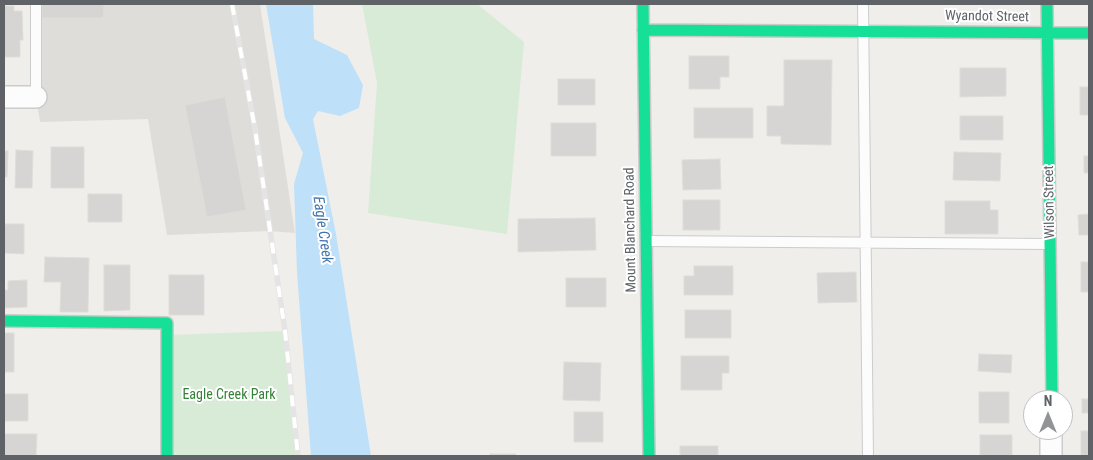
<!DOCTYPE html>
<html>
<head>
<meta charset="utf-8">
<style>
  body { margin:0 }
  #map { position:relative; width:1093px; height:460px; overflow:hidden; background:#efeeea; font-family:"Roboto Condensed",sans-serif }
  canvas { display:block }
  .frame { position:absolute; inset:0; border:5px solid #5f6368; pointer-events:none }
  .north { position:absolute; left:1023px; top:390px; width:50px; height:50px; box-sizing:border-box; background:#fff; border:1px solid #bfc1c3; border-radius:50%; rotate:0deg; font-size:14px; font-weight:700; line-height:20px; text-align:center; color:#5f6368 }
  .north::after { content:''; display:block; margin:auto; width:18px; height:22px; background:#919496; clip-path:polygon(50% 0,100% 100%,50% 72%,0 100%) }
</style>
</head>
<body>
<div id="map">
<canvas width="1093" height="460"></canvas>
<div class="frame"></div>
<div class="north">N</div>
</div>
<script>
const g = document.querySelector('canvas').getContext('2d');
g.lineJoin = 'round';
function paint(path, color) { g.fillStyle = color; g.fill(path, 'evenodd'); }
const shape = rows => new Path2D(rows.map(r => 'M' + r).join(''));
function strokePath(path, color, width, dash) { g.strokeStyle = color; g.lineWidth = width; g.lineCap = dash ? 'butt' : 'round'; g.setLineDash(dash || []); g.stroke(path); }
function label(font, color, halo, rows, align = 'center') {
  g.font = font + ' "Roboto Condensed",sans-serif'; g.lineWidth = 4; g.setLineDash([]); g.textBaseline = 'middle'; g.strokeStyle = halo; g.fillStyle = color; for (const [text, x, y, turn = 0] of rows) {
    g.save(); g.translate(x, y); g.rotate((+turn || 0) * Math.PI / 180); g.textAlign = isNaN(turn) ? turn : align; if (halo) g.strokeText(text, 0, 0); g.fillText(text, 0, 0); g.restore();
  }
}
const industrial = shape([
  [36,4,260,4,295,233,270,231,167,235,148,119,40,122,36,97]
]);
const green = shape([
  [362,4,477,4,524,42,507,234,368,213,377,83],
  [285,331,298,456,167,456,167,335]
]);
const water = shape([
  [266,4,313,4,314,39,347,55,363,85,359,108,340,116,318,111,313,119,336,234,371,456,311,456,297,273,294,184,303,153,285,118]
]);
const building = shape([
  [42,4,104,4,103,18,42,18,42,4],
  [4,6,14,6,14,11,22,11,23,40,20,40,20,57,4,57,4,6],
  [689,56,729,56,729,77,720,77,720,89,689,89,689,56],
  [784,60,832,60,831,145,781,144,781,136,767,136,767,106,784,106,784,60],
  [960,68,1006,68,1006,96,960,97,960,68],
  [558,79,595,79,595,105,558,105,558,79],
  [1080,87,1089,87,1089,115,1080,115,1080,87],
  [225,97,246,210,207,217,185,105,225,97],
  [694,108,753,108,753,138,694,138,694,108],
  [960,116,1003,116,1003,140,960,140,960,116],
  [551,123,596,123,596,156,551,156,551,123],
  [51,147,84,147,84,188,51,188,51,147],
  [16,150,33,151,32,188,15,188,16,150],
  [4,151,8,151,7,177,4,177,4,151],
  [954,152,1001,153,1000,181,953,180,954,152],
  [1084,156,1089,156,1089,173,1084,173,1084,156],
  [720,159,721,189,683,190,682,160,720,159],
  [88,194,122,194,122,222,88,222,88,194],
  [683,200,720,200,720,230,683,230,683,200],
  [945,201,990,201,990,210,998,210,998,234,945,234,945,201],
  [1089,214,1089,235,1079,235,1078,215,1089,214],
  [595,218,596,250,518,252,518,219,595,218],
  [4,224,24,224,24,254,4,253,4,224],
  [45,257,89,258,88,312,60,312,61,282,44,282,45,257],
  [1081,262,1089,262,1089,292,1081,292,1081,262],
  [104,265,130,265,130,310,104,311,104,265],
  [694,266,733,266,733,295,684,295,684,276,694,276,694,266],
  [856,272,857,302,818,303,817,273,856,272],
  [169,275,204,275,204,315,169,315,169,275],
  [566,278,606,278,606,307,566,307,566,278],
  [27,280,27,307,4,308,4,290,8,290,8,281,27,280],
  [685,310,731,310,731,338,685,338,685,310],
  [4,333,14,333,14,372,4,372,4,333],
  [979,354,1012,355,1011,373,978,371,979,354],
  [681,356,729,356,729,373,722,373,722,390,681,390,681,356],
  [564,362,601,363,600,401,563,400,564,362],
  [979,392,1009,392,1009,423,979,423,979,392],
  [4,394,28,394,28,421,4,421,4,394],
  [1082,399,1089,399,1089,413,1082,413,1082,399],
  [574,412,603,412,603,442,574,442,574,412],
  [1081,431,1089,431,1089,456,1081,456,1081,431],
  [4,434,37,434,36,456,4,456,4,434],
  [980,435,1012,435,1012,456,980,456,980,435],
  [680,446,718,446,718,456,680,456,680,446],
  [490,454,516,454,516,456,490,456,490,454]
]);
const lane = shape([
  [863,4,868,456],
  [36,97,36,4],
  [647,241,1050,244]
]);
const street = shape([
  [4,97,36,97],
  [1051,456,1051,430]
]);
const fast = shape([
  [643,4,649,456],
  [1047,4,1052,400],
  [643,30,1089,33],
  [4,321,167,323,167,456]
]);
const rail = shape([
  [232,4,255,129,285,331,298,456]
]);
const streetNames = [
  ["Wyandot Street",987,17,1],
  ["Wilson Street",1050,202,-91],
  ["Mount Blanchard Road",631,230,-91]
];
const parkNames = [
  ["Eagle Creek Park",229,395]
];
const waterNames = [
  ["Eagle Creek",322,230,82]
];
paint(industrial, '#dfddda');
paint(green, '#d8ebd6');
paint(water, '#bfe0f9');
paint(building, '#d6d5d3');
strokePath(building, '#deddd9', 1);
strokePath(lane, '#cbcccc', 12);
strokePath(street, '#cbcccc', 24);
strokePath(fast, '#cacacb', 14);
strokePath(lane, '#fdfcfc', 10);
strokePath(street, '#fdfcfc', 21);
strokePath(fast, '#16e098', 11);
strokePath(rail, '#e4e4e4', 5.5);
strokePath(rail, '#fff', 4, [11]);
label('14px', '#5f6368', '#fff', streetNames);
label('14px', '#348238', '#fff', parkNames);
label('italic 15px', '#4174aa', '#fff', waterNames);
</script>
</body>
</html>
